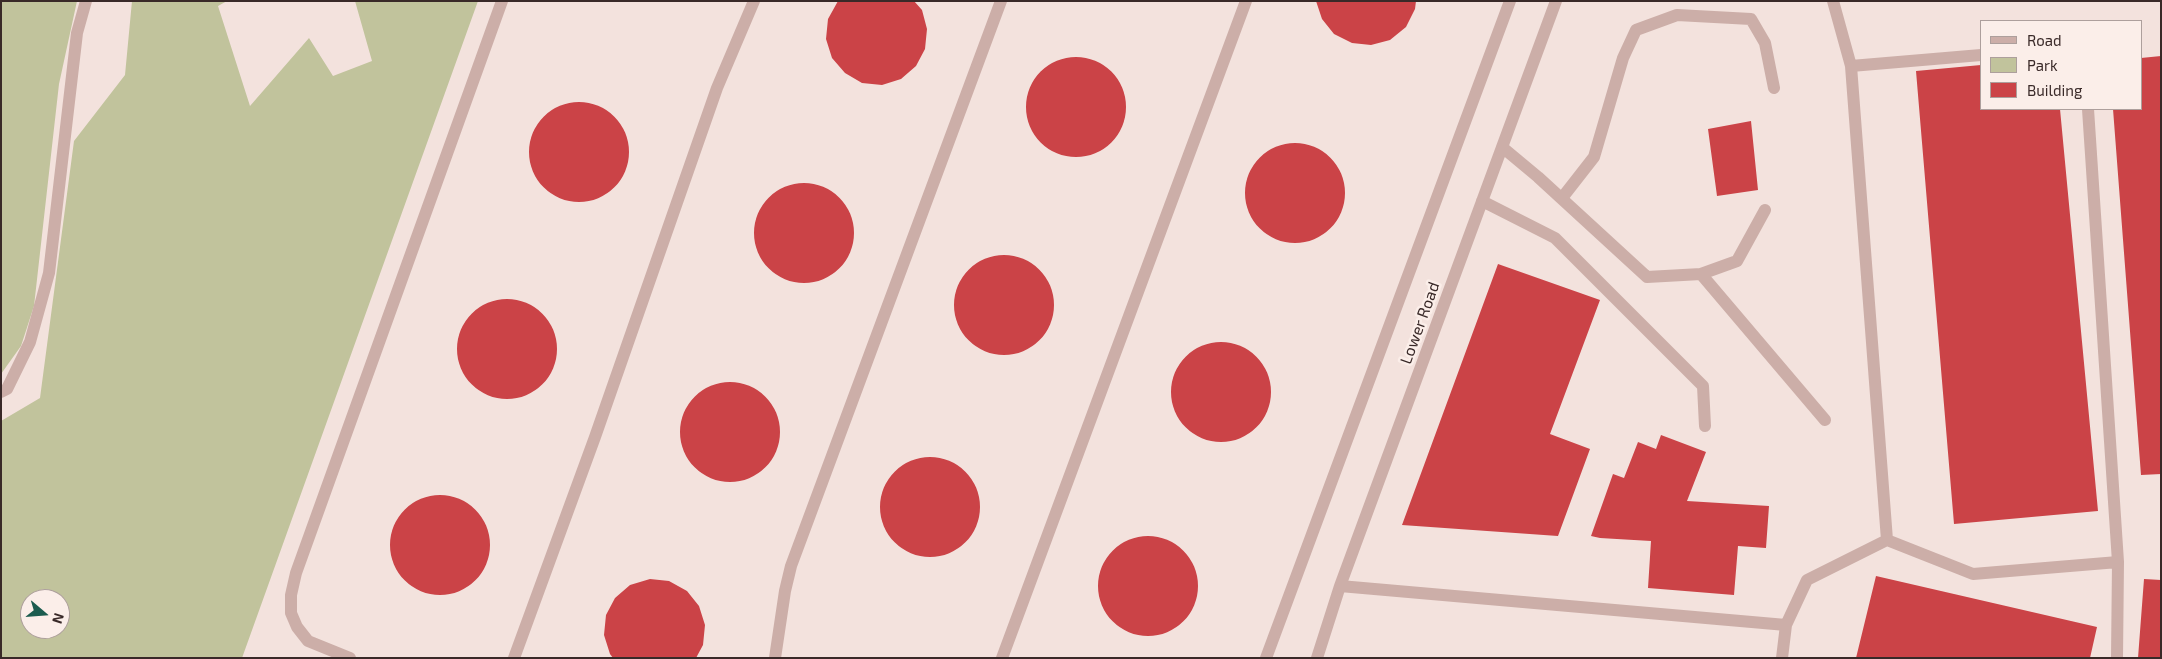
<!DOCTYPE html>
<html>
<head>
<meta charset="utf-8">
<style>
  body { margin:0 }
  #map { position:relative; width:2162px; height:659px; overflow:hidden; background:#f3e2dd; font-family:"Exo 2",sans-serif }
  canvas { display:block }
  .frame { position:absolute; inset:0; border:2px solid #392928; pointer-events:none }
  .legend { position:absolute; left:1980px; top:20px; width:162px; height:90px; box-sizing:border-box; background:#fbeee9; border:1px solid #ad9f9c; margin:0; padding:6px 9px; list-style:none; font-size:15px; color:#392928 }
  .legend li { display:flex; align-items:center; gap:10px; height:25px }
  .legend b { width:25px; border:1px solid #ad9f9c }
  .north { position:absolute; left:20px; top:589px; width:50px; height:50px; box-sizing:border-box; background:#fbeee9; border:1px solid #ad9f9c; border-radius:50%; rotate:108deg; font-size:14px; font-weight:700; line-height:20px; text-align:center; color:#392928 }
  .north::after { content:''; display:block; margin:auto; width:18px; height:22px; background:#1c5c4f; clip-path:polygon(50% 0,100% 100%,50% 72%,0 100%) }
</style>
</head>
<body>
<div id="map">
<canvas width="2162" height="659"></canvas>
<div class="frame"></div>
<ul class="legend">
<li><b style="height:6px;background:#ccaea8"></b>Road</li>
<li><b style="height:14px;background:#c1c39c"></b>Park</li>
<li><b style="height:14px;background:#cb4347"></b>Building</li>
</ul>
<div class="north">N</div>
</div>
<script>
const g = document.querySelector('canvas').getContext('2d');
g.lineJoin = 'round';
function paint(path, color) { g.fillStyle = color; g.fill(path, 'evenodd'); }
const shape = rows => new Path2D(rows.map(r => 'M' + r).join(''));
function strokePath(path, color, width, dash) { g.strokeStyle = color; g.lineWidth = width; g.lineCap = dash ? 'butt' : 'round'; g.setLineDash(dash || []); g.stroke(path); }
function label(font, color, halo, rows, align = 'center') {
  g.font = font + ' "Exo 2",sans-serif'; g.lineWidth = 5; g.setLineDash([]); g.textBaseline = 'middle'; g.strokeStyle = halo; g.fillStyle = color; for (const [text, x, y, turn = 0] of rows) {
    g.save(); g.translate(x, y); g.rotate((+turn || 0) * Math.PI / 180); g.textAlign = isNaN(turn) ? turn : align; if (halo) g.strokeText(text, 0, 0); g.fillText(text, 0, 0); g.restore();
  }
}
const green = shape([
  [1,1,77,1,59,84,34,306,21,346,1,374],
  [132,1,227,1,218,6,250,106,309,38,333,76,372,61,355,1,478,1,242,658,1,658,1,421,40,398,74,141,125,75],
  [30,599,60,599,60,629,30,629]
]);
const building = shape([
  [838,1,914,1,922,10,927,29,925,49,916,66,901,79,882,85,862,83,845,73,832,58,826,39,828,19],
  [1316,1,1416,1,1415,9,1406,27,1390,40,1371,45,1352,43,1334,34,1322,19],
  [2161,56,2161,474,2141,475,2113,109,2141,109,2141,58],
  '1026 107a50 50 0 1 1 100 0a50 50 0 1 1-100 0Z',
  [1981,65,1981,109,2060,109,2098,511,1954,524,1916,71],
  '529 152a50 50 0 1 1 100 0a50 50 0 1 1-100 0Z',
  [1751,121,1758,190,1717,196,1708,129],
  '1245 193a50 50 0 1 1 100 0a50 50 0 1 1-100 0Z',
  '754 233a50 50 0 1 1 100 0a50 50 0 1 1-100 0Z',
  '954 305a50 50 0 1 1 100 0a50 50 0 1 1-100 0Z',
  [1498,264,1600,300,1550,434,1590,449,1558,536,1402,525],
  '457 349a50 50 0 1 1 100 0a50 50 0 1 1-100 0Z',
  '1171 392a50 50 0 1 1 100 0a50 50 0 1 1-100 0Z',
  '680 432a50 50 0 1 1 100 0a50 50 0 1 1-100 0Z',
  [1661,435,1706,452,1687,501,1769,506,1766,548,1738,546,1734,595,1648,588,1651,541,1600,538,1591,536,1613,474,1624,478,1638,442,1656,449],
  '880 507a50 50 0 1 1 100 0a50 50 0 1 1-100 0Z',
  '390 545a50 50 0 1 1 100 0a50 50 0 1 1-100 0Z',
  '1098 586a50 50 0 1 1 100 0a50 50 0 1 1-100 0Z',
  [1876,576,2097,627,2090,658,1856,658],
  [650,579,669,581,687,591,699,606,705,625,703,645,696,658,613,658,610,654,604,635,606,615,615,598,630,585],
  [2144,579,2161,580,2161,658,2138,658]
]);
const minor = shape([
  [1833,1,1851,66],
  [1502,147,1538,177,1647,277,1701,274,1825,420],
  [1562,198,1594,157,1623,58,1636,30,1677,15,1751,19,1765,43,1774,88],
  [1482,201,1555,238,1703,386,1705,426],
  [1701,274,1737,261,1765,210],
  [1,392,7,389,30,342,49,273,77,33,86,1],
  [1887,540,1851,66,1981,55],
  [1340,586,1786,625],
  [350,658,308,641,297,627,291,613,291,595,296,573,502,1],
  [514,658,595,437,717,88,754,1],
  [775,658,785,591,791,566,1001,1],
  [1002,658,1246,1],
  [1266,658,1510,1],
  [1317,658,1340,586,1556,1],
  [1782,658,1786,625,1807,580,1887,540,1973,574,2118,562,2088,109],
  [2117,658,2118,562]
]);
const streetNames = [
  ["Lower Road",1420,323,-70]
];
paint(green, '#c1c39c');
paint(building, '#cb4347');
strokePath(minor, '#ccaea8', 12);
label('16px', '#392928', '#fbeee9', streetNames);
</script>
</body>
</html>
